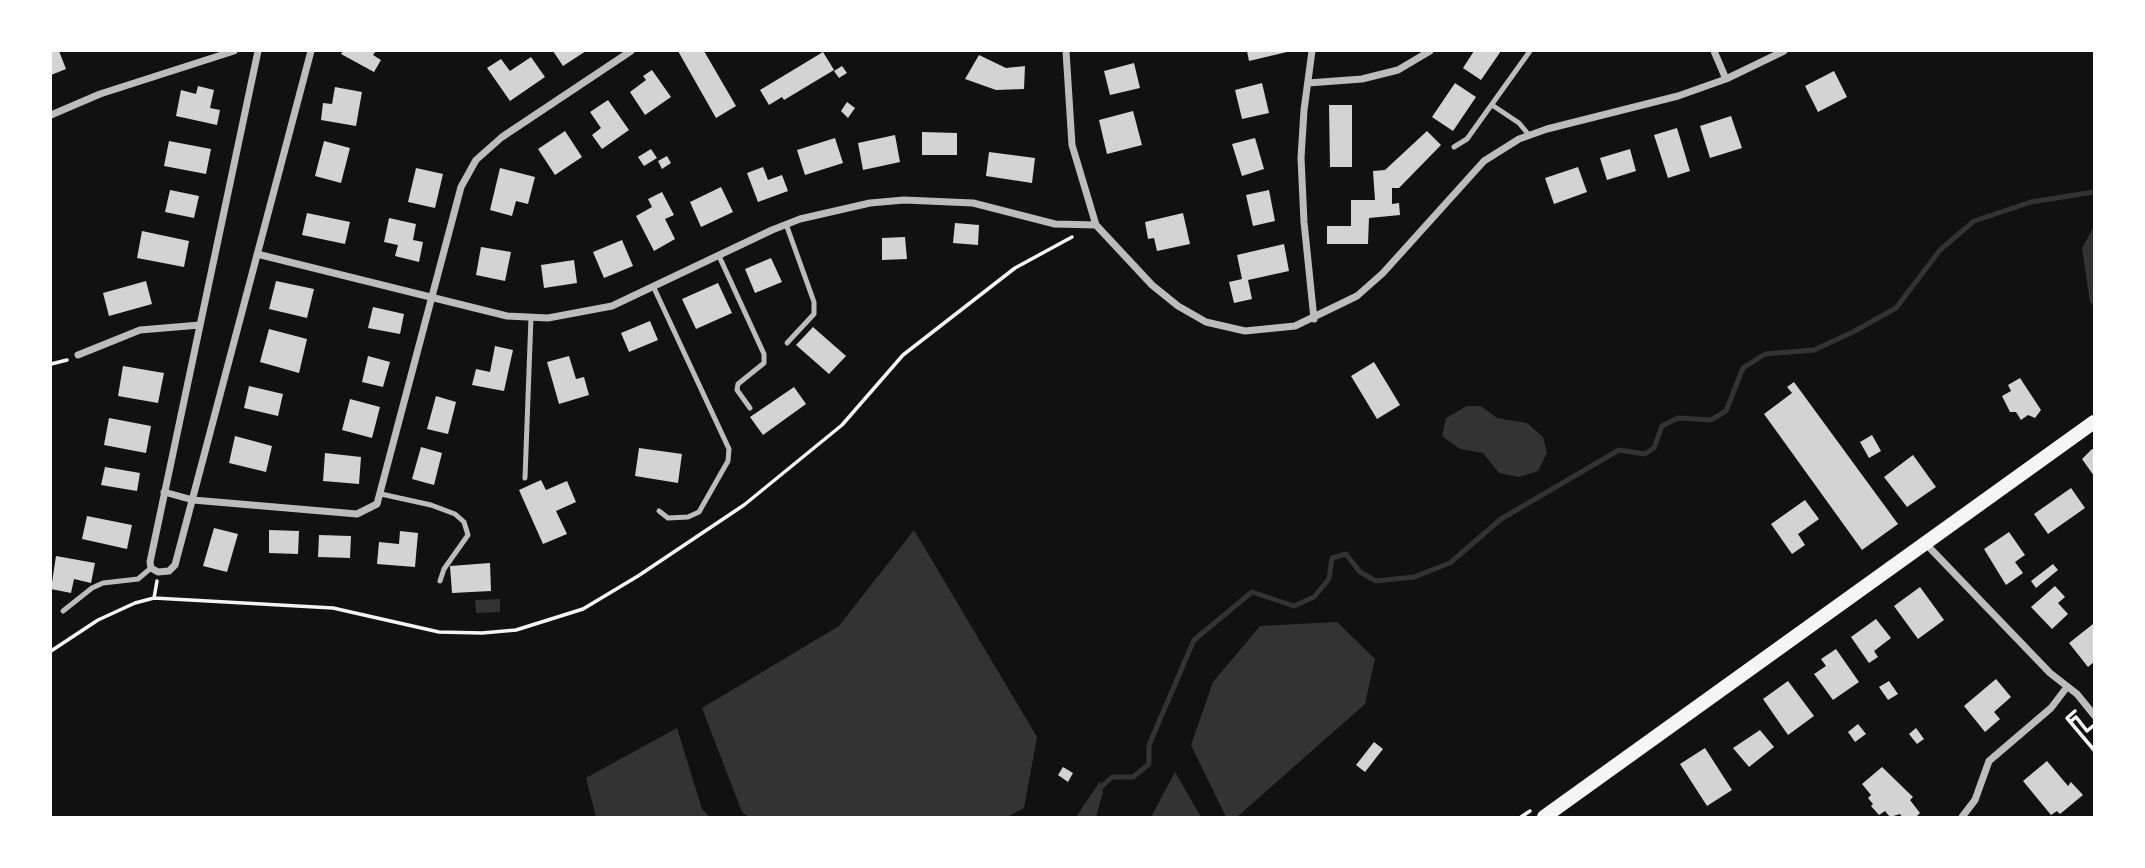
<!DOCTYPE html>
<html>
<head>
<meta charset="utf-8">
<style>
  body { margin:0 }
  #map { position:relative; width:2145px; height:868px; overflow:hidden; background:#111; font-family:"Libre Baskerville",serif }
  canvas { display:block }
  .frame { position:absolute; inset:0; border:52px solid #fff; pointer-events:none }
</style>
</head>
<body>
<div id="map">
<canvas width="2145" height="868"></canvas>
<div class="frame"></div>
</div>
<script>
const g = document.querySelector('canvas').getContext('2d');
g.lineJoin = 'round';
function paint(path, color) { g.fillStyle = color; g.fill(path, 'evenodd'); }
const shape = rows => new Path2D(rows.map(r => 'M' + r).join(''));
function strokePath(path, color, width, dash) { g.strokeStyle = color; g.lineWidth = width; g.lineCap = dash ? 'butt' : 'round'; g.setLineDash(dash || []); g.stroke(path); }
const water = shape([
  [2094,226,2094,307,2090,302,2082,248],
  [1467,406,1481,406,1497,418,1527,423,1543,437,1547,453,1538,471,1519,477,1499,473,1483,453,1460,449,1442,436,1446,418],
  [914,530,1037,737,1024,808,1007,817,748,817,742,812,702,708,839,626],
  [500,599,500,612,476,613,475,600],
  [1337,622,1375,659,1365,704,1237,817,1226,817,1191,745,1213,682,1260,626],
  [677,728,702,809,710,817,596,817,586,778],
  [1175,772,1201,817,1151,817],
  [1100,781,1103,792,1096,817,1076,817]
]);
const stream = shape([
  [1099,789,1112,777,1133,777,1149,764,1149,745,1194,640,1252,592,1294,606,1314,597,1329,579,1332,558,1346,554,1360,572,1376,581,1414,577,1450,563,1501,519,1619,450,1645,454,1654,448,1662,426,1678,418,1711,420,1726,411,1743,368,1765,354,1814,350,1853,332,1896,308,1940,250,1974,221,2031,202,2094,192]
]);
const building = shape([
  [59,51,66,69,51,75,51,52],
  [343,51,376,51,373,55,381,60,374,72,341,54],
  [553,51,586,51,563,66],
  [678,51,704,51,736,106,716,118],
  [1247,51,1287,51,1287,52,1249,61],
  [1474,51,1501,51,1481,80,1463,68],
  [823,52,834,70,784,100,782,97,769,105,760,90],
  [979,55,1006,68,1025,66,1024,89,996,90,965,79],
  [531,57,545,77,510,101,487,68,501,59,510,71],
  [1134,63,1140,88,1110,95,1104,71],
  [842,66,847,73,839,78,834,71],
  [652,70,671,97,645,115,630,92,646,80,643,76],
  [1834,71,1847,97,1818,112,1805,86],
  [1262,83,1269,113,1242,119,1235,90],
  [1455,83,1476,97,1453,131,1432,117],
  [198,86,214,90,210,108,220,110,217,125,176,116,181,90,196,94],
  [335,87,362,92,356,126,321,120,323,103,332,104],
  [608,100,629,130,602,149,592,135,601,128,590,112],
  [847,102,855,108,848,118,841,111],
  [1329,105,1352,105,1352,167,1330,167],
  [1133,111,1142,145,1107,154,1099,120],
  [1731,116,1742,148,1710,158,1700,126],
  [1677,128,1690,171,1668,178,1654,135],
  [565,131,582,157,555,175,538,149],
  [1427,131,1441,145,1399,188,1392,188,1392,204,1399,203,1400,215,1369,218,1368,244,1327,244,1327,226,1351,226,1351,200,1375,200,1373,171,1385,170],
  [922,132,957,133,957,155,922,155],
  [895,135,900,162,863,170,858,143],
  [835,138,843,163,805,175,797,150],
  [1255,138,1264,169,1242,176,1232,144],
  [169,141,211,149,206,174,164,166],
  [324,141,350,148,341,183,315,176],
  [651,149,657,158,644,166,638,157],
  [1630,149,1636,171,1607,180,1600,158],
  [989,152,1035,158,1032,183,986,176],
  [667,156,671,163,662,169,658,161],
  [763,167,768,180,782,175,788,191,758,202,747,173],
  [1578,167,1587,192,1554,204,1545,178],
  [416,168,443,174,435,208,408,202],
  [500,168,535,177,528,204,516,201,512,216,490,210],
  [721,187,733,212,701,227,690,202],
  [170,190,199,196,194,218,165,212],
  [1269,190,1275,221,1253,226,1246,195],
  [662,192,674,215,665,219,675,239,654,251,636,216,652,207,648,199],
  [307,213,350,222,345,244,302,235],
  [1183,213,1190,244,1157,251,1154,238,1148,239,1145,222],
  [389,218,416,224,413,240,423,242,419,262,395,256,398,245,384,242],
  [955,223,979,225,978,245,953,243],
  [142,231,189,241,184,267,137,258],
  [905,237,907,259,882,260,882,238],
  [622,240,633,266,604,278,593,252],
  [1284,244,1289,271,1248,280,1252,299,1234,303,1229,282,1242,279,1237,255],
  [481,247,511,252,505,281,476,275],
  [771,258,782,282,755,293,745,269],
  [574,260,577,283,544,288,541,265],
  [146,281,152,304,109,316,103,293],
  [276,281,314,289,307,318,269,309],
  [718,283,732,313,696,329,682,299],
  [373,307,404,314,400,334,368,328],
  [650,321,658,340,629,352,621,333],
  [813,327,846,356,829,374,796,345],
  [269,329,307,339,299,373,260,362],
  [495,346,513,350,504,391,472,385,476,369,490,372],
  [368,356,390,362,383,387,362,382],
  [569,356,576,379,584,377,589,395,559,404,547,362],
  [1374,362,1400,405,1377,419,1351,376],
  [123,366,164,373,158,403,118,396],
  [2020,378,2041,410,2035,418,2028,415,2021,420,2016,412,2010,412,2002,396,2011,391,2008,385],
  [1794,382,1898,524,1862,550,1764,414,1792,393,1787,387],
  [249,386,283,394,278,416,244,408],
  [794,387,806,404,763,435,750,417],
  [436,396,456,402,448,434,427,429],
  [350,399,380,407,372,438,342,430],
  [109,418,151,426,146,453,104,445],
  [1872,435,1881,451,1869,458,1860,442],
  [235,436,272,446,266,472,229,463],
  [421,447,442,453,434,485,412,479],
  [639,448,682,454,678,483,635,476],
  [2092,449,2094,450,2094,476,2082,459],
  [325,453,361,457,359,484,323,481],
  [1913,455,1936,487,1907,507,1884,477],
  [105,467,140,473,137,491,101,485],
  [541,480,546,490,567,481,576,502,556,511,567,534,543,544,519,490],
  [2071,488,2085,508,2048,534,2034,514],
  [1805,500,1819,519,1798,534,1805,545,1792,554,1771,524],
  [87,516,132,525,127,549,82,539],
  [214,528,238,534,227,572,203,566],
  [269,530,299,531,298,554,269,553],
  [400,531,418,533,415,567,377,564,379,542,399,544],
  [2009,532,2025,555,2015,562,2023,573,2006,585,1984,549],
  [319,535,351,536,350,558,318,557],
  [56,556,95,563,91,583,74,579,71,593,51,589],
  [490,563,491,591,452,593,450,566],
  [2053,564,2058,570,2036,588,2031,581],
  [2055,586,2065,597,2058,603,2068,614,2052,629,2031,607],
  [1920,587,1944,620,1918,639,1894,606],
  [1876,619,1891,638,1874,651,1878,657,1869,663,1851,637],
  [2093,624,2094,662,2088,667,2069,643],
  [1836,649,1859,682,1833,700,1814,674,1826,666,1821,659],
  [1996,679,2011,697,1994,712,2000,719,1985,732,1964,706],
  [1788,681,1814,716,1788,735,1763,699],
  [1889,681,1898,694,1888,700,1879,687],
  [1858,724,1866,734,1855,742,1848,732],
  [1916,728,1924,739,1917,744,1909,734],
  [1760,730,1774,747,1749,767,1733,748],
  [1374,742,1383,749,1365,772,1356,765],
  [1705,748,1732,790,1707,806,1680,764],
  [2047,761,2068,786,2071,782,2083,795,2060,814,2057,811,2051,815,2023,781],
  [1063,767,1073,773,1068,782,1058,775],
  [1882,767,1913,797,1910,800,1920,813,1916,817,1902,817,1900,814,1890,817,1885,811,1879,815,1871,806,1873,804,1868,798,1871,795,1862,784]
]);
const path = shape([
  [51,364,67,360],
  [154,598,157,581],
  [51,651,98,620,135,603,154,598,333,608,439,632,482,633,516,630,583,609,638,576,744,505,842,425,903,355,1015,268,1072,237],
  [2075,711,2067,718,2094,750],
  [2070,722,2076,717,2087,731,2093,726],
  [1521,817,1530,811]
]);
const service = shape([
  [1492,105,1519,123,1529,135],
  [1454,147,1467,139,1530,51],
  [786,224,814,302,814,314,787,343],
  [719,256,764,354,764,363,738,384,737,390,750,408],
  [654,288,729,449,728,461,699,512,688,517,668,518,659,511],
  [525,478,531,317],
  [381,494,431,505,455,514,464,522,468,535,444,569,440,581],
  [63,611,92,588,103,583,138,579,151,568]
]);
const minor = shape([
  [258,51,150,562,151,568,158,572,169,571,175,565,311,51],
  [1066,51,1072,145,1096,225,1152,285,1178,306,1206,322,1245,331,1295,326,1357,296,1383,273,1484,161,1519,139,1547,129,1678,96,1726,79,1784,51],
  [1312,51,1304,110,1301,158,1304,222,1314,319],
  [1714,51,1726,79],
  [1308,83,1362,79,1398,70,1430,51],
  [51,115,100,94,234,51],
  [257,254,507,316,548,318,612,306,772,230,800,219,870,203,904,200,973,203,1055,224,1096,225],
  [78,355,140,330,200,325],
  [164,492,193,500,357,514,377,504,461,187,476,160,502,137,631,51],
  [1926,544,2050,673,2077,694,2094,715],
  [1962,817,1975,800,1989,761,2051,708,2067,687]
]);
const secondary = shape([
  [1544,817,2094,422]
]);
paint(water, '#333');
strokePath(stream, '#333', 5);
paint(building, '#d3d3d3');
strokePath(path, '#f5f5f5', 3.5);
strokePath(service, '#bcbcbc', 5);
strokePath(minor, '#bcbcbc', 7);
strokePath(secondary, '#f5f5f5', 14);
</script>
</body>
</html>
